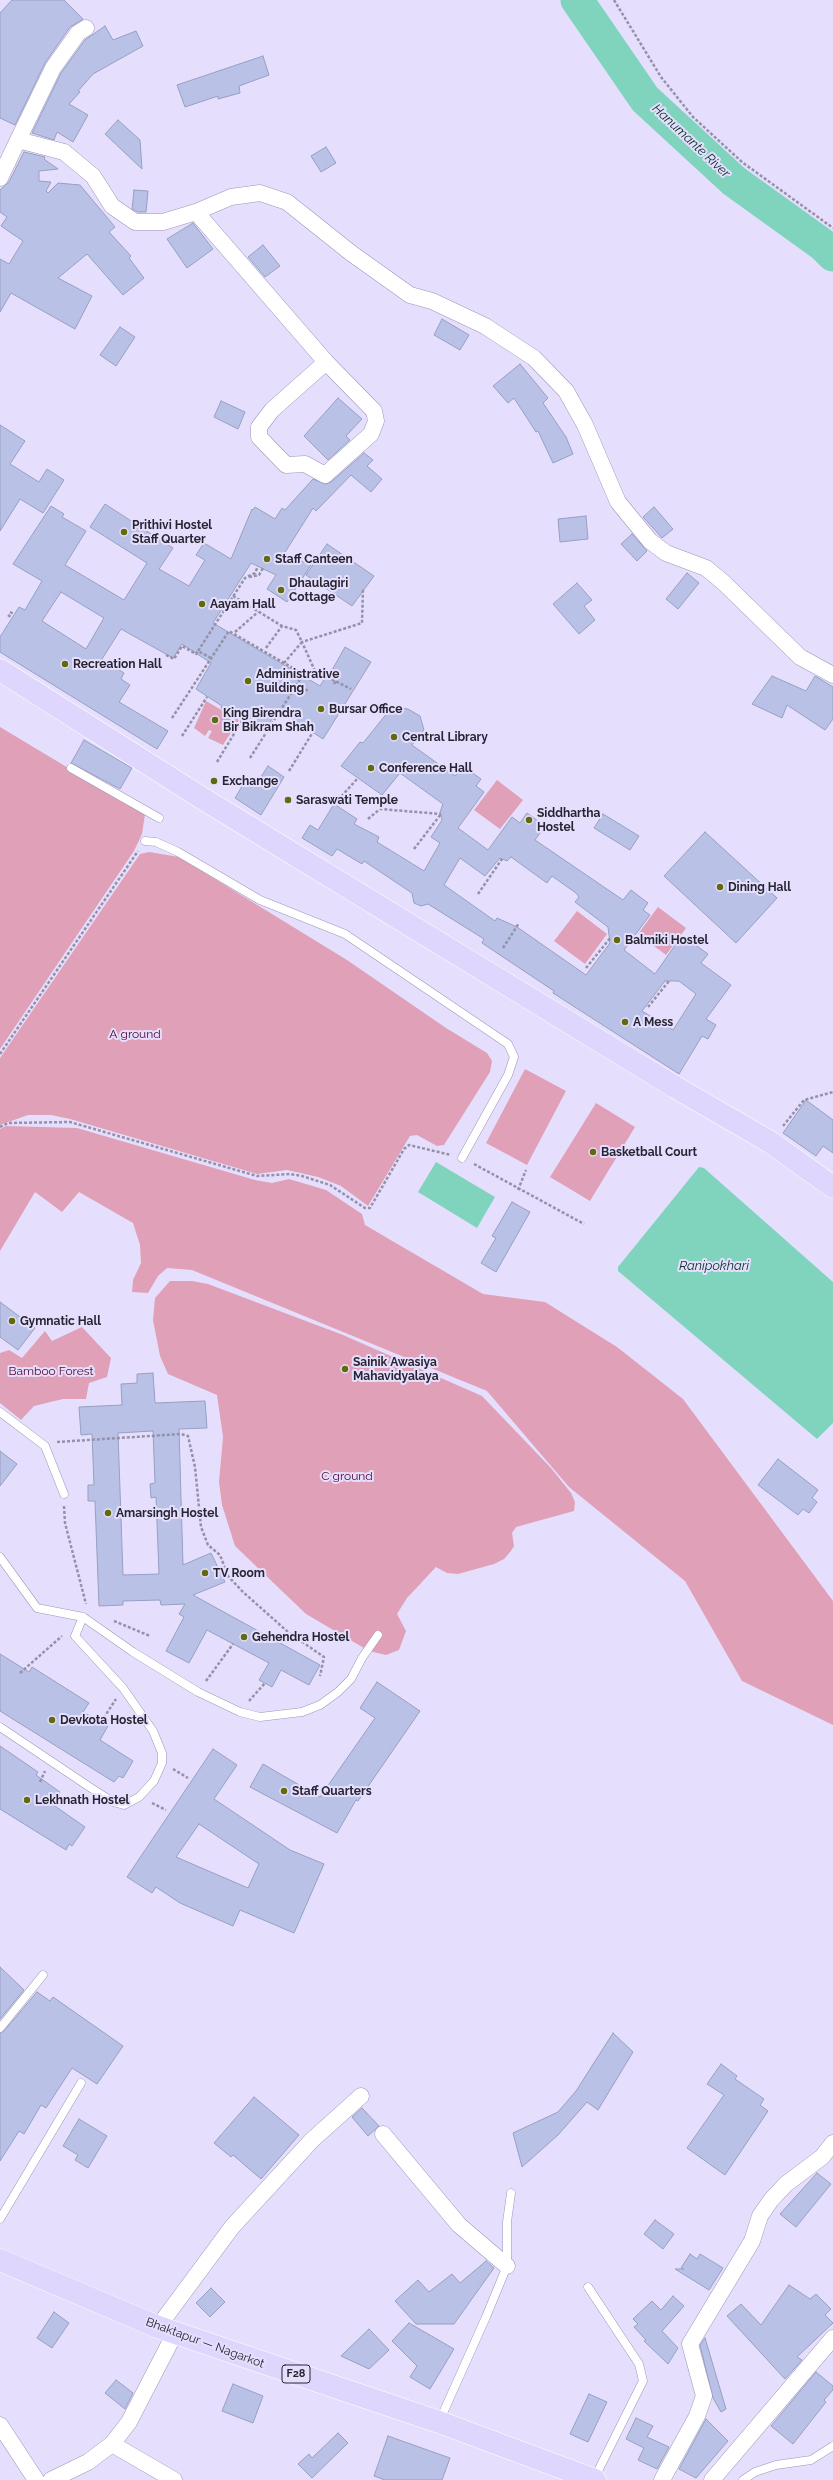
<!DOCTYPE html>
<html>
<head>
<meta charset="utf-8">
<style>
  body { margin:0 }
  canvas { display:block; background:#e5dffd }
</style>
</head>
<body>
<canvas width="833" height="2480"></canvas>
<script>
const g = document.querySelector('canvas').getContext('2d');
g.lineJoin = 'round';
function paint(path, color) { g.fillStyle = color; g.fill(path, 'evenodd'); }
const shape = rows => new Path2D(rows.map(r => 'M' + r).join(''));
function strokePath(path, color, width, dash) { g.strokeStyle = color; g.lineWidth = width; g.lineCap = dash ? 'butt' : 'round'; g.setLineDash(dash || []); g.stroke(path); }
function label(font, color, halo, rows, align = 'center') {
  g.font = font + ' Raleway,sans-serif'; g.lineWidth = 4; g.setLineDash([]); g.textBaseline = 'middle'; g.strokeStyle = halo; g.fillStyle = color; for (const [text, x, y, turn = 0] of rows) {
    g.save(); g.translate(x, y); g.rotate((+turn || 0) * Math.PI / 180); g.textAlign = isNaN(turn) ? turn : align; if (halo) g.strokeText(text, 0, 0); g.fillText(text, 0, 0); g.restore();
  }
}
const green = shape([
  [206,701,239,720,223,745,208,738,212,731,209,730,205,736,194,728],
  [0,727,145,814,142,834,134,851,0,1049],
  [497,780,523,800,500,829,474,810],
  [149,852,179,857,347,960,446,1028,487,1053,492,1061,490,1072,444,1145,437,1146,417,1135,410,1136,368,1206,341,1186,318,1177,287,1170,257,1174,70,1119,51,1115,28,1115,0,1125,0,1058,140,854],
  [658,907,686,928,666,955,638,934],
  [577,911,607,934,585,964,554,941],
  [525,1069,566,1091,527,1165,486,1143],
  [596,1103,635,1127,590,1201,550,1177],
  [6,1126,77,1128,255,1180,272,1183,289,1179,326,1190,362,1214,365,1225,483,1294,545,1302,617,1347,683,1399,833,1601,833,1725,742,1681,685,1581,569,1487,487,1391,192,1270,167,1268,158,1276,148,1293,132,1292,133,1280,141,1263,140,1245,133,1223,79,1192,62,1212,35,1192,0,1251,0,1129],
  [170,1281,192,1281,208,1284,343,1335,482,1396,551,1468,571,1493,575,1502,574,1511,516,1527,512,1533,514,1546,511,1551,504,1559,494,1564,458,1574,447,1573,436,1567,407,1598,397,1614,406,1631,399,1650,386,1655,369,1651,306,1614,235,1546,222,1505,219,1482,223,1437,217,1395,168,1374,160,1356,153,1320,155,1298],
  [82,1327,111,1358,107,1377,89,1383,86,1399,63,1399,34,1406,21,1420,0,1403,0,1353,9,1350,22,1358,45,1331,52,1341]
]);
const water = shape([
  [436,1162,495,1197,477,1228,418,1192],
  [699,1167,704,1168,833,1282,833,1423,817,1439,618,1271,618,1267]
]);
const river = shape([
  [577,0,645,99,734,181,823,245,833,255]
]);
const building = shape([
  [12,0,64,0,83,19,70,27,45,63,15,125,0,118,0,13,12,0],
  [105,26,113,40,136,31,143,46,93,74,78,91,80,92,69,104,88,115,73,142,57,132,54,140,32,133,61,73,85,40,105,26],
  [263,56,269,75,239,86,240,93,218,99,218,96,185,107,177,85,263,56],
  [118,120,140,140,142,169,105,134,118,120],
  [326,147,336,163,321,172,311,156,326,147],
  [24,152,45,157,44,159,58,169,39,171,39,181,51,182,46,191,48,193,58,183,80,185,115,227,109,232,131,256,129,258,144,278,123,295,87,254,58,278,92,296,75,329,11,293,0,312,0,259,9,264,23,241,1,226,7,217,0,212,0,190,9,182,24,152],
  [134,190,148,191,146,212,138,212,132,209,134,190],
  [193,223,213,249,187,268,167,239,193,223],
  [263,245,280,266,265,277,248,257,263,245],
  [442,319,469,335,460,350,434,335,442,319],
  [120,327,135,337,116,366,100,355,120,327],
  [520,364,548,398,543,403,566,437,573,454,553,463,538,431,536,432,514,398,508,403,493,386,520,364],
  [338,398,362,419,346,436,350,440,328,460,304,436,338,398],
  [221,401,245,412,238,429,214,417,221,401],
  [0,425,25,441,10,464,39,482,47,469,64,480,43,513,20,499,0,531,0,425],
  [364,453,373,460,367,466,382,479,371,492,351,475,316,511,313,508,284,554,311,565,287,602,267,589,276,575,251,563,213,623,320,686,325,678,327,679,345,647,371,662,323,739,278,710,265,730,221,708,222,706,196,689,211,663,182,644,173,658,121,629,102,659,124,673,121,679,130,685,119,702,168,731,157,749,0,652,0,637,19,607,25,610,42,581,13,564,51,506,64,514,62,517,86,531,65,565,124,600,147,563,90,527,105,504,173,548,159,569,189,586,205,560,196,555,204,543,231,559,252,509,253,510,255,507,275,519,282,508,285,510,313,479,326,484,331,482,364,453],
  [61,592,104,618,86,649,42,621,61,592],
  [654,507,673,529,662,538,643,517,654,507],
  [586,516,588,539,560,542,558,519,586,516],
  [632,534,647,551,637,561,621,544,632,534],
  [327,544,374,576,352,606,306,575,327,544],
  [687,573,699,583,678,609,666,599,687,573],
  [577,583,592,600,584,606,595,620,579,634,553,604,577,583],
  [772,676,806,691,815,676,833,687,833,719,825,730,787,705,782,718,752,704,772,676],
  [392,707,408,709,420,716,424,730,412,745,455,776,463,766,481,779,476,786,484,792,458,828,488,850,512,817,520,823,527,813,545,826,535,840,623,900,631,890,648,903,643,910,650,915,624,950,655,974,680,938,688,944,690,941,708,954,701,963,731,985,706,1019,716,1025,708,1039,702,1036,679,1074,553,993,554,991,482,943,484,939,428,904,421,906,414,903,412,893,364,861,362,864,337,849,332,856,302,838,310,825,318,830,334,804,357,819,354,824,379,837,377,842,424,871,440,843,431,837,442,820,440,812,443,804,400,773,382,795,341,766,360,742,363,743,392,707],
  [511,857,547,883,552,876,576,893,579,897,575,902,608,927,610,943,586,975,517,927,497,918,495,921,444,885,460,858,485,876,500,858,507,861,511,857],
  [665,981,679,981,696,994,673,1030,642,1011,665,981],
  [84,740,132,768,120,789,71,763,84,740],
  [268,766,284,777,261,815,235,798,247,778,257,783,268,766],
  [603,814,639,836,630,850,594,828,603,814],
  [705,832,777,898,736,943,664,876,705,832],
  [806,1100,833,1120,833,1153,823,1146,816,1156,783,1133,806,1100],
  [512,1202,530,1212,496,1272,481,1263,496,1238,492,1236,512,1202],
  [0,1302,35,1328,18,1350,0,1337,0,1302],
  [153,1373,155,1403,205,1401,207,1428,179,1429,183,1565,211,1553,225,1582,193,1595,320,1665,309,1685,281,1670,272,1687,259,1680,269,1663,207,1630,189,1663,166,1651,184,1617,179,1614,185,1604,161,1605,160,1600,123,1601,123,1605,99,1606,95,1501,88,1501,88,1485,94,1485,92,1434,81,1435,79,1407,122,1405,121,1384,137,1383,137,1374,153,1373],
  [153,1431,155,1483,150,1484,151,1498,156,1497,159,1574,123,1575,118,1433,153,1431],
  [0,1451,17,1464,0,1486,0,1451],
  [778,1459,818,1490,812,1498,817,1502,809,1513,803,1509,798,1515,758,1485,778,1459],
  [0,1654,29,1672,32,1667,89,1703,83,1712,108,1726,100,1740,133,1761,123,1778,119,1776,114,1782,0,1711,0,1654],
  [377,1682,420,1711,358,1801,356,1800,337,1833,250,1787,263,1764,320,1797,375,1718,360,1708,377,1682],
  [0,1746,38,1772,36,1775,60,1792,52,1804,85,1827,72,1846,69,1844,66,1850,0,1809,0,1746],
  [213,1749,237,1765,214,1799,290,1850,324,1864,294,1933,240,1910,233,1926,180,1903,156,1887,152,1893,127,1877,213,1749],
  [199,1824,259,1864,248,1888,176,1857,199,1824],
  [0,1967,24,1990,0,2019,0,1967],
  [37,1992,50,2001,53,1997,123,2046,97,2084,72,2068,46,2108,41,2105,24,2134,19,2131,0,2161,0,2033,4,2031,37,1992],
  [613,2033,633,2052,598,2110,587,2102,558,2135,522,2167,513,2133,558,2112,576,2091,613,2033],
  [721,2064,737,2076,735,2079,764,2099,760,2105,768,2111,725,2175,687,2148,724,2095,707,2084,721,2064],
  [254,2097,299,2135,261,2179,233,2155,231,2157,214,2143,254,2097],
  [362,2108,379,2126,368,2136,352,2117,362,2108],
  [79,2119,107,2136,88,2168,75,2160,78,2155,63,2146,79,2119],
  [817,2173,831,2184,796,2227,780,2214,817,2173],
  [655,2220,674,2234,663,2249,644,2234,655,2220],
  [690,2254,697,2259,700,2254,723,2268,709,2290,675,2269,684,2269,681,2268,690,2254],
  [486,2261,494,2268,454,2324,416,2324,395,2301,418,2280,429,2292,452,2274,460,2283,486,2261],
  [789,2285,810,2299,816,2294,831,2309,825,2315,833,2323,797,2357,802,2360,785,2379,727,2316,741,2304,761,2325,789,2285],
  [211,2288,225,2302,210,2317,196,2303,211,2288],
  [673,2296,684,2306,662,2331,678,2348,668,2364,644,2341,646,2340,634,2327,638,2324,633,2319,652,2301,661,2310,673,2296],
  [54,2312,69,2323,52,2348,37,2338,54,2312],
  [409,2323,454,2349,430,2389,410,2377,417,2366,392,2341,409,2323],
  [369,2329,389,2350,369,2369,341,2356,369,2329],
  [705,2338,726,2409,721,2412,713,2398,700,2345,705,2338],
  [816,2372,833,2386,833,2390,824,2400,826,2402,793,2444,771,2426,816,2372],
  [116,2380,133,2393,125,2409,105,2393,116,2380],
  [233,2384,263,2396,253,2423,222,2411,233,2384],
  [589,2394,607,2402,588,2442,570,2434,589,2394],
  [636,2418,653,2426,647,2437,669,2447,657,2469,638,2460,644,2448,626,2439,636,2418],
  [706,2419,728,2441,696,2478,679,2469,706,2419],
  [338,2433,348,2443,312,2478,298,2464,309,2454,312,2458,338,2433],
  [388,2436,450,2458,442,2480,385,2480,374,2476,388,2436]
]);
const path = shape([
  [614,0,661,77,693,117,742,162,833,228],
  [249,577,259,575,263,568],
  [233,596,282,626],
  [10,612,14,614],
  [8,615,12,618],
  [235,632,258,612],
  [266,648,282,626,296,630,302,642,284,663],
  [166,655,174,659,182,646,196,654,198,651],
  [211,658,198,651,245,578,255,573,258,566],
  [315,671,302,642,362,623,363,589],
  [334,684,338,677],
  [296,686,303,674,315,671,351,689],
  [172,718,229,631,303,674],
  [182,736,207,697],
  [250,758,296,686,309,691],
  [217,762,243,719],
  [289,771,313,732],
  [338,800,358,778],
  [368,819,380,809,441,814],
  [414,849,441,814],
  [478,894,502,859],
  [503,948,519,923],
  [586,968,611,937],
  [648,1007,669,981],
  [0,1054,138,851],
  [783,1126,804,1100,833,1092],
  [0,1127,8,1123,70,1122,257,1176,290,1174,302,1176,330,1185,365,1208,370,1208,404,1149,409,1145,451,1155],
  [474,1164,584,1224],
  [518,1190,526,1170],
  [57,1442,181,1434,188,1436,195,1467,201,1527,208,1545,220,1555,228,1576,243,1592,288,1632,324,1657,320,1676],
  [64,1506,65,1523,86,1604],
  [114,1621,150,1636],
  [20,1673,62,1636],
  [206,1681,233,1644],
  [249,1701,265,1683],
  [101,1722,116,1699],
  [173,1769,188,1778],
  [40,1782,45,1771],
  [152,1803,166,1810]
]);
const lane = shape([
  [71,768,159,818],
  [145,841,156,842,178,852,260,900,345,934,508,1044,514,1057,508,1075,462,1158],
  [0,1412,45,1446,64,1494],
  [0,1557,37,1608,83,1617,75,1636,123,1688,153,1731,162,1753,162,1763,154,1781,139,1797,124,1805,113,1802,91,1788,0,1727],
  [83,1617,133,1652,198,1692,240,1712,260,1717,302,1712,320,1705,338,1692,351,1679,362,1658,378,1635],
  [0,2028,43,1975],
  [0,2219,81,2083],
  [588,2287,639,2364,643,2381,594,2479],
  [439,2422,486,2317,507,2266,507,2222,511,2193],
  [743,2480,755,2472,776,2465,811,2460,833,2446]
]);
const street = shape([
  [18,140,53,68,78,33,86,28],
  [0,178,18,140,64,152,93,176,112,206,135,222,163,222,196,212,231,197,260,193,287,202,351,253,410,295,432,301,485,326,534,358,566,391,585,425,618,502,650,541,666,553,706,568,723,582,800,657,833,675],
  [196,212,326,362,374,411,376,421,371,434,325,475,305,464,286,465,259,437,259,427,272,410,326,362],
  [383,2134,459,2225,507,2266],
  [158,2327,232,2227,312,2140,361,2096],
  [0,2425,36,2480],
  [112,2444,174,2480],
  [51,2480,88,2462,112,2444,129,2422,175,2333],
  [662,2480,697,2416,704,2396,690,2344,752,2241,760,2216,771,2200,786,2184,822,2157,833,2143],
  [712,2480,833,2338]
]);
const primary = shape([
  [0,670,205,800,675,1087,770,1142,833,1187],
  [0,2260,158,2327,439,2422,595,2480]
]);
const markers = [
  [124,532,4,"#626a0f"],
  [267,559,4,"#626a0f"],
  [281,590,4,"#626a0f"],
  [202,604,4,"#626a0f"],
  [65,664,4,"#626a0f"],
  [248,681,4,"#626a0f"],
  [321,709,4,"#626a0f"],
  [215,720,4,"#626a0f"],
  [394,737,4,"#626a0f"],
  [371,768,4,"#626a0f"],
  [214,781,4,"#626a0f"],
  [288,800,4,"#626a0f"],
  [529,820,4,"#626a0f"],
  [720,887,4,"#626a0f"],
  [617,940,4,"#626a0f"],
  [625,1022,4,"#626a0f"],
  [593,1152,4,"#626a0f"],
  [12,1321,4,"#626a0f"],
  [345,1369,4,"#626a0f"],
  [108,1513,4,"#626a0f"],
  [205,1573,4,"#626a0f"],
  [244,1637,4,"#626a0f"],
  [52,1720,4,"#626a0f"],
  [284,1791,4,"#626a0f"],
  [27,1800,4,"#626a0f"]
];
const shields = [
  [296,2374,28]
];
const shieldNames = [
  ["F28",296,2374]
];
const poiNames = [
  ["Prithivi Hostel",132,525],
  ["Staff Quarter",132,539],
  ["Staff Canteen",275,559],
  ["Dhaulagiri",289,583],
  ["Cottage",289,597],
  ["Aayam Hall",210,604],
  ["Recreation Hall",73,664],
  ["Administrative",256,674],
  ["Building",256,688],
  ["Bursar Office",329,709],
  ["King Birendra",223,713],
  ["Bir Bikram Shah",223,727],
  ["Central Library",402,737],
  ["Conference Hall",379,768],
  ["Exchange",222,781],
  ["Saraswati Temple",296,800],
  ["Siddhartha",537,813],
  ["Hostel",537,827],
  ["Dining Hall",728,887],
  ["Balmiki Hostel",625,940],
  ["A Mess",633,1022],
  ["Basketball Court",601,1152],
  ["Gymnatic Hall",20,1321],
  ["Sainik Awasiya",353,1362],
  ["Mahavidyalaya",353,1376],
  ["Amarsingh Hostel",116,1513],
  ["TV Room",213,1573],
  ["Gehendra Hostel",252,1637],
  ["Devkota Hostel",60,1720],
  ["Staff Quarters",292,1791],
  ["Lekhnath Hostel",35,1800]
];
const parkNames = [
  ["A ground",135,1034],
  ["Bamboo Forest",51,1371],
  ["C ground",347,1476]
];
const streetNames = [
  ["Bhaktapur — Nagarkot",205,2343,20]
];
const waterNames = [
  ["Hanumante River",691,141,43],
  ["Ranipokhari",714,1266]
];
paint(green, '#e0a0b8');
paint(water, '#80d4be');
strokePath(river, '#80d4be', 33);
paint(building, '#b9c2e6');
strokePath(building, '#979fc2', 1);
strokePath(lane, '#9d95b9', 9);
strokePath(street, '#9d95b9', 17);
strokePath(primary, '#fff', 23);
strokePath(path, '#9591a8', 2.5, [3, 2]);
strokePath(lane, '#fff', 8);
strokePath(street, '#fff', 16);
strokePath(primary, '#dfd6fd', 22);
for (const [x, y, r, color] of markers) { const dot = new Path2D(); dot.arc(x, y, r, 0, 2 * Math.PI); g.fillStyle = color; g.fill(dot); strokePath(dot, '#e5dffd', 1.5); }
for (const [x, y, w] of shields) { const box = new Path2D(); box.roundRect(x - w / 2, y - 9, w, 18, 3); g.fillStyle = '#e5dffd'; g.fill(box); strokePath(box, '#282533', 1); }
label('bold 11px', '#282533', null, shieldNames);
label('bold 12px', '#282533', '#e5dffd', poiNames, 'left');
label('12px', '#52002d', '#e5dffd', parkNames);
label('12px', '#282533', '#e5dffd', streetNames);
label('italic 13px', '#083229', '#e5dffd', waterNames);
</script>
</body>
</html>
